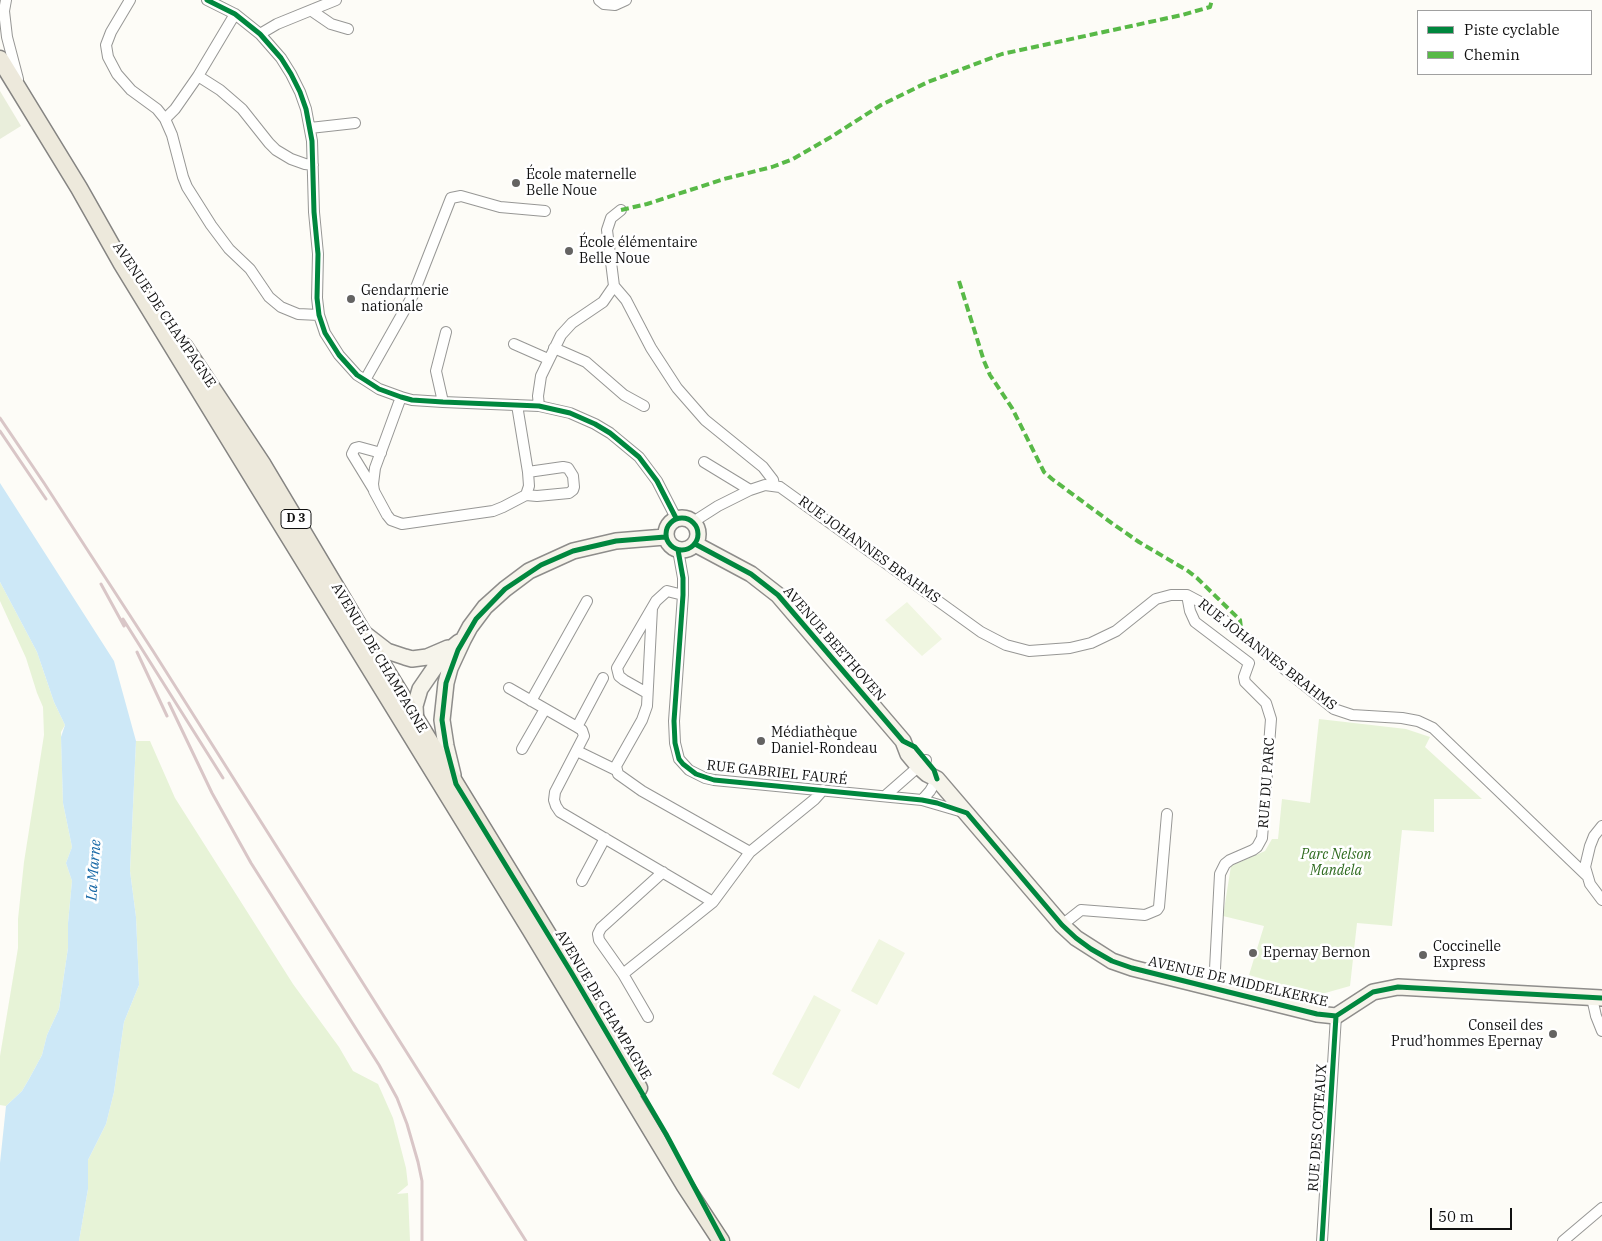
<!DOCTYPE html>
<html>
<head>
<meta charset="utf-8">
<style>
  body { margin:0 }
  #map { position:relative; width:1602px; height:1241px; overflow:hidden; background:#fdfcf7; font-family:"IBM Plex Serif",serif }
  canvas { display:block }
  .legend { position:absolute; left:1417px; top:10px; width:175px; height:65px; box-sizing:border-box; background:#fff; border:1px solid #a0a0a0; margin:0; padding:6px 9px; list-style:none; font-size:15px; color:#111 }
  .legend li { display:flex; align-items:center; gap:10px; height:25px }
  .legend b { width:25px; border:1px solid #a0a0a0 }
  .scale { position:absolute; left:1430px; top:1208px; width:82px; height:22px; box-sizing:border-box; border:2px solid #111; border-top:0; padding-left:6px; font-size:15px; line-height:18px; white-space:nowrap; color:#111; -webkit-text-stroke:4px #fff; paint-order:stroke }
</style>
</head>
<body>
<div id="map">
<canvas width="1602" height="1241"></canvas>
<ul class="legend">
<li><b style="height:6px;background:#00873e"></b>Piste cyclable</li>
<li><b style="height:6px;background:#58b947"></b>Chemin</li>
</ul>
<div class="scale">50 m</div>
</div>
<script>
const g = document.querySelector('canvas').getContext('2d');
g.lineJoin = 'round';
function paint(path, color) { g.fillStyle = color; g.fill(path, 'evenodd'); }
const shape = rows => new Path2D(rows.map(r => 'M' + r).join(''));
function strokePath(path, color, width, dash) { g.strokeStyle = color; g.lineWidth = width; g.lineCap = dash ? 'butt' : 'round'; g.setLineDash(dash || []); g.stroke(path); }
function label(font, color, halo, rows, align = 'center') {
  g.font = font + ' "IBM Plex Serif",serif'; g.lineWidth = 5; g.setLineDash([]); g.textBaseline = 'middle'; g.strokeStyle = halo; g.fillStyle = color; for (const [text, x, y, turn = 0] of rows) {
    g.save(); g.translate(x, y); g.rotate((+turn || 0) * Math.PI / 180); g.textAlign = isNaN(turn) ? turn : align; if (halo) g.strokeText(text, 0, 0); g.fillText(text, 0, 0); g.restore();
  }
}
const green = shape([
  [0,582,37,652,54,702,65,725,61,732,63,803,72,847,66,863,72,881,68,923,68,948,59,1009,47,1035,42,1055,29,1079,22,1091,6,1106,0,1105,0,1056,18,948,18,919,24,862,44,735,43,707,37,693,26,658,0,601],
  [1319,719,1406,729,1430,737,1425,747,1482,799,1434,799,1434,832,1402,830,1392,926,1357,923,1350,986,1318,995,1249,975,1264,926,1223,916,1231,866,1265,851,1272,839,1278,839,1282,799,1310,803],
  [136,741,150,741,175,798,293,984,339,1047,353,1071,378,1084,393,1118,406,1168,408,1185,397,1194,408,1193,410,1241,79,1241,88,1189,88,1160,106,1124,114,1092,124,1022,139,985,136,917,130,871]
]);
const cemetery = shape([
  [0,91,21,126,0,139]
]);
const pitch = shape([
  [907,602,942,639,922,656,885,620],
  [879,939,905,953,877,1005,851,991],
  [814,995,841,1010,799,1089,772,1074]
]);
const water = shape([
  [0,483,114,661,136,741,130,871,136,917,139,985,124,1022,114,1092,106,1124,88,1160,88,1189,79,1241,0,1241,0,1163,6,1106,22,1091,29,1079,42,1055,47,1035,59,1009,68,948,68,923,72,881,66,863,72,847,63,803,61,737,65,725,54,702,37,652,0,582]
]);
const street = shape([
  [6,0,4,11,7,37,18,79],
  [130,0,111,32,106,45,108,57,117,74,131,90,157,109,165,119,172,135,183,177,187,187,211,225,229,249,250,269,269,297,281,307,298,314,319,315],
  [207,0,235,14,260,34,281,58,291,74,300,92,306,109,312,141,314,212,318,254,317,298,319,315,325,333,339,355,357,375,365,380,379,389,401,397,412,400,443,402,539,406,570,413,595,424,610,433,639,457,657,481,676,518],
  [599,0,604,4,615,5,626,0],
  [312,11,331,24,348,29],
  [260,34,277,24,336,0],
  [198,76,220,90,242,109,269,143,276,150,291,159,305,164,313,165],
  [165,119,175,109,198,76,235,14],
  [310,128,355,123],
  [614,286,626,300,651,348,677,388,705,420,763,467,773,480,774,485],
  [514,344,548,359],
  [554,348,586,362,624,395,644,406],
  [365,380,413,295,451,198,461,196,500,207,545,211],
  [401,397,375,468,373,484,374,491,387,515,391,520,402,524,493,511,503,507,526,495,529,486,528,472,517,405],
  [443,402,436,371,446,332],
  [539,406,538,396,541,376,561,335,572,323,603,302,614,286,607,230,611,218,621,210],
  [704,462,750,490],
  [374,490,352,454,355,448,359,447,381,453],
  [526,495,537,496,569,493,573,490,574,487,573,476,568,468,563,467,528,472],
  [693,522,718,506,750,490,765,485,780,487,981,632,1006,645,1029,651,1070,648,1091,643,1116,631,1156,599,1171,595,1187,595,1204,604,1334,709,1352,715,1402,718,1418,721,1433,728,1586,875],
  [678,550,683,578,683,595,674,721,675,743,679,759,689,770,705,778,714,780,922,800,963,812],
  [1187,595,1190,611,1195,622,1249,663,1244,677,1245,682,1266,703,1271,719,1262,838,1257,847,1253,850,1230,860,1225,864,1220,874,1214,988],
  [652,608,647,706,642,720,616,766,618,774,642,791,750,852],
  [603,678,577,727,582,730,584,736,555,792,554,800,556,806,560,812,713,902],
  [509,688,577,727],
  [647,693,624,680,619,676,617,668,656,601,667,591,683,595],
  [531,701,587,601],
  [522,749,545,709],
  [577,751,616,770],
  [885,796,926,760],
  [922,800,930,791,937,779],
  [1602,826,1594,836,1590,846,1585,867,1590,884,1602,900],
  [582,881,605,838],
  [1062,925,1081,910,1145,915,1157,910,1159,907,1167,814],
  [623,974,713,902,750,852,815,799,823,790],
  [1592,998,1596,1016,1602,1031],
  [648,1017,623,974,599,940,598,934,601,928,663,872],
  [1322,1241,1336,1016],
  [1563,1241,1602,1208]
]);
const secondary = shape([
  '666 534a16 16 0 1 1 32 0a16 16 0 1 1-32 0Z',
  [695,544,751,574,778,595,903,741,908,754,918,766,927,774,937,779,1062,925,1076,938,1112,961,1132,968,1317,1014,1336,1016,1373,992,1398,987,1602,998],
  [365,634,387,651,405,657,412,659,427,657,448,648],
  [416,724,415,706,420,689,440,660,448,651,459,642],
  [453,775,446,746,442,720,446,683,450,668,463,640,470,627,485,607,505,589,529,571,573,551,616,541,665,537]
]);
const primary = shape([
  [0,59,79,188,122,264,240,457,530,929,685,1186,721,1241],
  [184,346,263,465,303,532,362,631,571,972,639,1088]
]);
const rail = shape([
  [0,418,44,483,153,651,526,1241],
  [0,431,46,499],
  [101,584,124,626],
  [123,619,223,778],
  [137,652,167,716],
  [169,703,212,793,251,863,379,1065,397,1098,407,1124,418,1162,422,1181,422,1241]
]);
const quiet = shape([
  [621,210,647,204,724,179,772,167,793,159,831,137,881,105,928,82,1002,54,1182,15,1210,7,1212,0],
  [959,281,984,361,990,375,1012,408,1044,472,1052,479,1113,524,1139,542,1188,571,1197,578,1240,620,1242,635]
]);
const cycleway = shape([
  [207,0,235,14,260,34,281,58,291,74,300,92,306,109,312,141,314,212,318,254,317,298,319,315,325,333,339,355,357,375,365,380,379,389,401,397,412,400,443,402,539,406,570,413,595,424,610,433,639,457,657,481,676,518],
  '666 534a16 16 0 1 1 32 0a16 16 0 1 1-32 0Z',
  [665,537,616,541,573,551,541,565,505,589,476,619,458,650,446,683,442,720,446,746,456,784,571,972,666,1134,723,1241],
  [695,544,751,574,778,595,903,741,915,747,934,770,937,779],
  [678,550,683,578,683,595,674,721,675,743,679,759,683,764,696,774,714,780,922,800,937,803,967,813,1062,925,1076,938,1091,949,1112,961,1132,968,1317,1014,1336,1016,1373,992,1398,987,1602,998],
  [1322,1241,1336,1016]
]);
const markers = [
  [516,183,5,"#646362"],
  [569,251,5,"#646362"],
  [351,299,5,"#646362"],
  [761,741,5,"#646362"],
  [1253,953,5,"#646362"],
  [1423,955,5,"#646362"],
  [1553,1034,5,"#646362"]
];
const shields = [
  [296,519,30]
];
const shieldNames = [
  ["D 3",296,519]
];
const poiNames = [
  ["École maternelle",526,175],
  ["Belle Noue",526,191],
  ["École élémentaire",579,243],
  ["Belle Noue",579,259],
  ["Gendarmerie",361,291],
  ["nationale",361,307],
  ["Médiathèque",771,733],
  ["Daniel-Rondeau",771,749],
  ["Coccinelle",1433,947],
  ["Express",1433,963],
  ["Epernay Bernon",1263,953],
  ["Conseil des",1543,1026,"right"],
  ["Prud’hommes Epernay",1543,1042,"right"]
];
const streetNames = [
  ["AVENUE DE CHAMPAGNE",164,315,56],
  ["RUE JOHANNES BRAHMS",869,550,36],
  ["AVENUE BEETHOVEN",834,644,49],
  ["RUE JOHANNES BRAHMS",1267,655,38],
  ["AVENUE DE CHAMPAGNE",379,658,59],
  ["RUE GABRIEL FAURÉ",777,773,6],
  ["RUE DU PARC",1267,783,-86],
  ["AVENUE DE MIDDELKERKE",1238,982,13],
  ["AVENUE DE CHAMPAGNE",603,1005,59],
  ["RUE DES COTEAUX",1318,1128,-86]
];
const parkNames = [
  ["Parc Nelson",1336,855],
  ["Mandela",1336,871]
];
const waterNames = [
  ["La Marne",94,870,-86]
];
paint(green, '#e7f3d7');
paint(cemetery, '#e9eedb');
paint(pitch, '#f0f6e1');
paint(water, '#cde8f7');
strokePath(street, '#979795', 12);
strokePath(secondary, '#8e8d8b', 18);
strokePath(primary, '#858482', 19);
strokePath(street, '#fffffe', 10);
strokePath(secondary, '#f6f4eb', 15);
strokePath(primary, '#ede9dc', 16);
strokePath(rail, '#d9c6c7', 3);
strokePath(quiet, '#58b947', 4, [8, 4]);
strokePath(cycleway, '#00873e', 5);
for (const [x, y, r, color] of markers) { const dot = new Path2D(); dot.arc(x, y, r, 0, 2 * Math.PI); g.fillStyle = color; g.fill(dot); strokePath(dot, '#fff', 2); }
for (const [x, y, w] of shields) { const box = new Path2D(); box.roundRect(x - w / 2, y - 9.5, w, 19, 4); g.fillStyle = '#fff'; g.fill(box); strokePath(box, '#111', 1); }
label('bold 12px', '#111', null, shieldNames);
label('14px', '#111', '#fff', poiNames, 'left');
label('14px', '#111', '#fff', streetNames);
label('italic 14px', '#2f6b1f', '#fff', parkNames);
label('italic 15px', '#1768a6', '#fff', waterNames);
</script>
</body>
</html>
